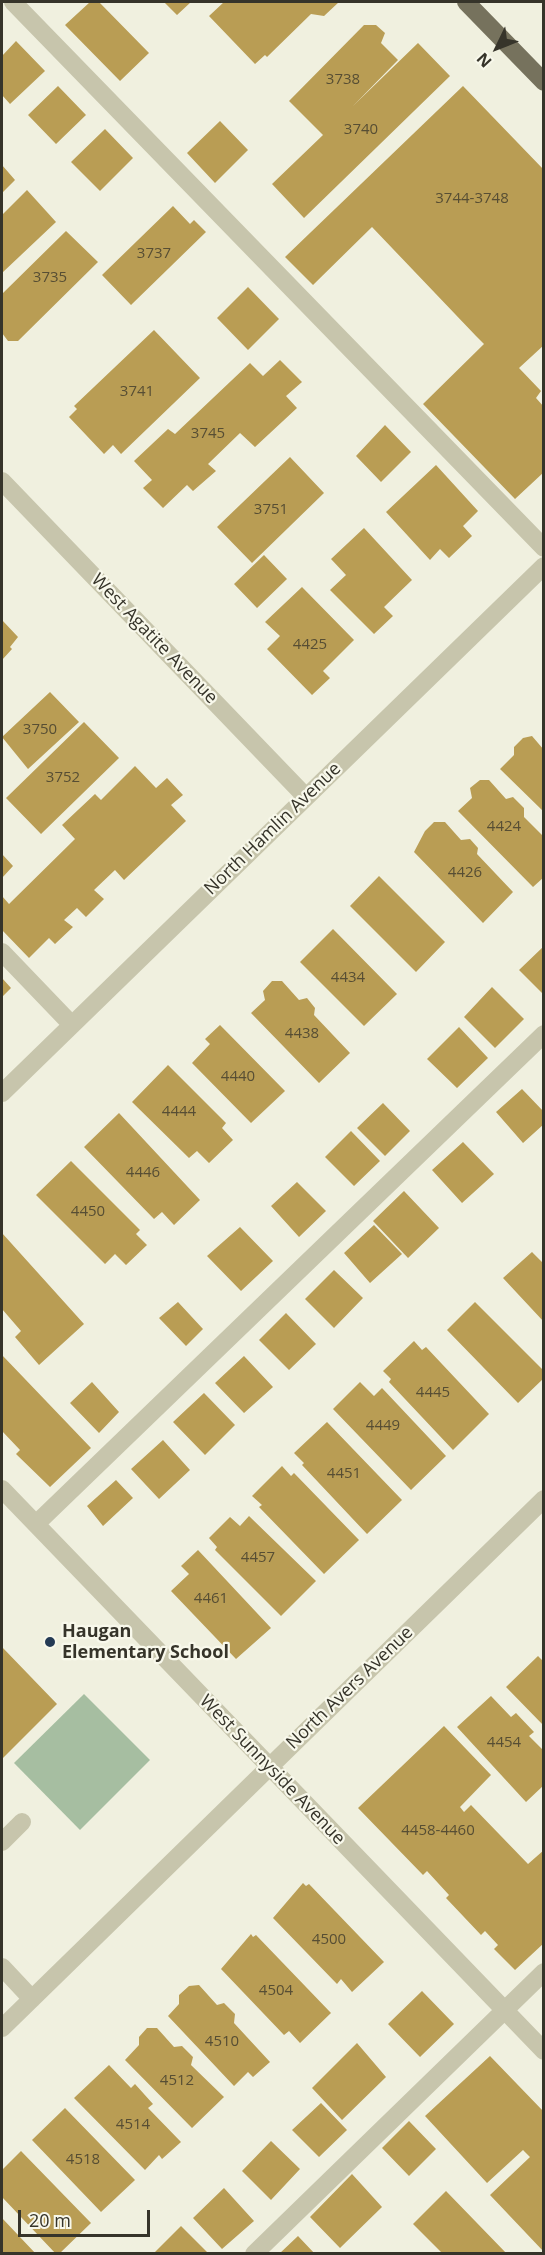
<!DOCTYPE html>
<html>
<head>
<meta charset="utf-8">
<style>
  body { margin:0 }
  #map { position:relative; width:545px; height:2255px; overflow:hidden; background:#f0f0df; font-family:"Open Sans",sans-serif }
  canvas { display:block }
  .frame { position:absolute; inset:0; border:3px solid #36342a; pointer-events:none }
  .north { position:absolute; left:467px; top:18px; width:60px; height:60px; -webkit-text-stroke:4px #f8f8eb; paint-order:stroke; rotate:227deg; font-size:16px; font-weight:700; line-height:24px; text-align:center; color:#36342a }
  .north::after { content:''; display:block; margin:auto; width:21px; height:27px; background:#36342a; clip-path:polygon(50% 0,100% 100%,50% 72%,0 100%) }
  .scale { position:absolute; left:18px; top:2210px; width:132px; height:27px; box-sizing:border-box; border:3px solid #36342a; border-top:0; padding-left:8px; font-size:18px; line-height:21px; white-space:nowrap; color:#36342a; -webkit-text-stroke:4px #f8f8eb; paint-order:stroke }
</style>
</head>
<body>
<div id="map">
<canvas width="545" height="2255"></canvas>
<div class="frame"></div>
<div class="north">N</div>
<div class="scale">20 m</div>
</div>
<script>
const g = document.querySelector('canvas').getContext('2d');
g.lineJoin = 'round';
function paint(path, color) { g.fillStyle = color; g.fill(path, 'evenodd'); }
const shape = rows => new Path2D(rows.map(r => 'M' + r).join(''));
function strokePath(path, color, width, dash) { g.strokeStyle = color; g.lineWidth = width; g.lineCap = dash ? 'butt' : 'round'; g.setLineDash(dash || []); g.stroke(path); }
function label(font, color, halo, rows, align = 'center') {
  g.font = font + ' "Open Sans",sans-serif'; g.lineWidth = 4.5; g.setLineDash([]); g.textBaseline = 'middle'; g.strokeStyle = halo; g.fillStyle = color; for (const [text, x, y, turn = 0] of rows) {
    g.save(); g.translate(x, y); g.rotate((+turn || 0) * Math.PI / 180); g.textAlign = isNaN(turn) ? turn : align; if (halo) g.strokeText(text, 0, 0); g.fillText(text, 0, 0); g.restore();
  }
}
const green = shape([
  [84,1694,150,1760,80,1830,14,1763]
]);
const building = shape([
  [90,2,99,2,149,53,120,81,65,25],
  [164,2,191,2,177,15],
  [224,2,339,2,324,16,311,14,267,57,265,55,255,64,209,16],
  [364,25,376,25,385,33,381,43,398,60,353,106,418,43,450,76,304,218,272,184,323,135,289,101],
  [16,41,45,71,10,104,2,95,2,56],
  [58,86,86,115,56,144,28,115],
  [463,86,544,170,544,345,519,368,541,391,536,398,544,407,544,472,515,499,423,404,484,344,476,336,372,227,313,285,285,257],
  [220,121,248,150,215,183,187,153],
  [105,129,133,158,100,191,71,162],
  [2,165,15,180,2,193],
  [27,190,56,222,2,273,2,215],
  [173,206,190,224,194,220,206,232,131,305,102,275],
  [66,231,98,262,18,341,8,341,2,333,2,294],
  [248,287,279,319,248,350,217,318],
  [154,330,200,378,121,454,113,445,104,454,69,417,77,409,74,406],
  [280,360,302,382,286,396,297,408,255,447,240,433,208,464,216,471,193,491,187,485,163,508,143,488,152,480,134,461,168,429,175,434,250,363,263,376],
  [385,425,411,452,381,482,356,456],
  [290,457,324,493,252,563,217,527],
  [436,465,478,511,463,526,472,536,449,558,440,549,430,560,386,512],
  [364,528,412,580,384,607,393,616,374,634,330,590,346,575,331,559],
  [264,555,287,579,257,608,234,584],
  [302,587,354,640,323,671,330,678,312,695,267,649,280,636,265,622],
  [2,620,18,637,10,647,12,649,2,660],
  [50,692,79,722,28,769,2,737],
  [84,722,119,758,41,834,6,798],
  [532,736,544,750,544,812,500,769,514,755,514,747,523,738],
  [135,766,156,788,167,778,183,795,171,805,186,821,124,880,115,870,94,890,104,899,86,917,77,908,64,920,73,927,55,944,49,938,29,958,2,930,2,896,9,904,75,839,62,825,95,794,101,800],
  [480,780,489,780,506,799,513,797,524,808,524,817,544,837,544,877,533,887,458,811,472,798,470,788],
  [434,822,445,822,461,840,470,839,478,848,477,854,513,892,483,923,414,852,425,831],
  [2,854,13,866,2,878],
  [379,876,445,942,416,972,350,906],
  [333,929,397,994,364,1026,300,962],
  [544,946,544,995,519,970],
  [2,978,11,988,2,997],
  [272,981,282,981,299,1000,307,998,315,1008,314,1015,350,1053,319,1083,251,1013,265,1000,263,991],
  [492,987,524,1019,495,1048,464,1017],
  [220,1025,285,1091,251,1123,192,1063,210,1044,205,1039],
  [459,1027,488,1058,457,1088,427,1059],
  [168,1065,226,1123,222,1128,233,1140,209,1163,197,1151,189,1158,132,1102],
  [522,1089,544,1112,544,1124,523,1143,496,1112],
  [383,1103,410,1131,385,1156,357,1128],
  [119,1113,200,1200,174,1225,162,1212,154,1219,84,1147],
  [351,1131,380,1161,354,1186,325,1157],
  [463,1142,494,1174,462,1203,432,1170],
  [71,1161,140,1230,136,1234,147,1245,126,1265,115,1254,105,1264,36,1195],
  [297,1182,326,1211,299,1237,271,1206],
  [404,1191,439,1228,408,1258,373,1221],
  [374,1225,402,1254,370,1283,344,1253],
  [240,1227,273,1261,241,1291,207,1256],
  [2,1233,84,1324,39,1365,15,1337,21,1331,2,1309],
  [532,1252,544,1264,544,1322,503,1278],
  [334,1270,363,1298,334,1328,305,1299],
  [178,1302,203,1329,186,1346,159,1318],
  [475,1302,544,1371,544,1378,518,1403,447,1330],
  [286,1313,316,1344,289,1370,259,1340],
  [414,1341,422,1350,426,1347,489,1414,453,1450,389,1382,391,1379,383,1371],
  [2,1355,91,1448,50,1487,16,1454,20,1450,2,1431],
  [244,1356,273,1387,244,1413,215,1383],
  [92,1382,119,1412,99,1433,70,1403],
  [360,1382,374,1396,382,1388,446,1456,411,1490,333,1409],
  [204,1393,235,1425,205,1455,173,1422],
  [327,1422,402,1500,367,1534,302,1465,304,1463,294,1453],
  [163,1440,190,1470,159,1499,131,1469],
  [282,1466,291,1476,294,1473,359,1540,324,1574,259,1507,262,1505,252,1496],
  [116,1480,133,1498,103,1526,87,1506],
  [249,1516,316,1581,281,1616,215,1550,217,1547,209,1538,230,1517,240,1526],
  [198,1550,271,1628,236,1659,171,1591,189,1574,181,1566],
  [2,1647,57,1704,2,1759],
  [538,1656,544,1662,544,1726,506,1687],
  [491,1696,511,1717,516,1713,534,1732,529,1736,544,1751,544,1785,526,1802,457,1727],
  [444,1726,491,1775,460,1807,464,1812,471,1805,528,1864,544,1850,544,1943,515,1970,494,1949,498,1945,485,1931,481,1935,446,1898,449,1895,427,1871,423,1875,358,1808],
  [303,1883,306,1886,309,1884,384,1962,352,1992,341,1979,337,1984,273,1918],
  [251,1934,253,1937,256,1935,331,2013,300,2043,289,2031,284,2035,221,1969],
  [199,1985,217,2005,224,2003,235,2014,234,2023,270,2062,253,2077,248,2072,234,2086,168,2016,179,2004,179,1995,189,1986],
  [422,1991,454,2024,420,2057,388,2024],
  [147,2028,157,2028,174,2047,182,2046,193,2057,191,2065,224,2097,192,2128,125,2060,139,2045,139,2037],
  [357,2043,386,2077,342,2120,312,2088],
  [490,2056,544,2112,544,2252,490,2195,530,2157,523,2150,487,2183,425,2116],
  [109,2065,131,2088,135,2084,153,2104,148,2108,181,2142,162,2159,159,2155,145,2170,74,2098],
  [321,2103,347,2130,319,2157,292,2130],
  [65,2108,135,2180,101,2212,32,2140],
  [409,2121,436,2149,409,2176,382,2148],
  [271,2141,300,2169,271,2200,242,2171],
  [21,2151,91,2223,59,2254,56,2254,2,2197,2,2170],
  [352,2174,382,2207,340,2248,310,2217],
  [224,2188,254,2221,222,2249,193,2218],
  [446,2191,507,2254,443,2254,413,2224],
  [2,2218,36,2254,2,2254],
  [181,2226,209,2254,153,2254],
  [298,2236,315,2254,279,2254]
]);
const minor = shape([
  [13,2,544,548],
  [2,481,306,797],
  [2,952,72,1025],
  [2,1093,544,566],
  [2,1489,544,2051],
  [36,1524,544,1034],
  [2,1842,22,1822],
  [2,1967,32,1999],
  [2,2028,544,1499],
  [254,2254,544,1972]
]);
const major = shape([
  [466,2,544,82]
]);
const markers = [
  [50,1642,6,"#243a54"]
];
const numberNames = [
  ["3738",343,80],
  ["3740",361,130],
  ["3744-3748",472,199],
  ["3737",154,254],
  ["3735",50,278],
  ["3741",137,392],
  ["3745",208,434],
  ["3751",271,510],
  ["4425",310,645],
  ["3750",40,730],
  ["3752",63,778],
  ["4424",504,827],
  ["4426",465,873],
  ["4434",348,978],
  ["4438",302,1034],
  ["4440",238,1077],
  ["4444",179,1112],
  ["4446",143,1173],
  ["4450",88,1212],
  ["4445",433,1393],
  ["4449",383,1426],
  ["4451",344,1474],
  ["4457",258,1558],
  ["4461",211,1599],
  ["4454",504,1743],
  ["4458-4460",438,1831],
  ["4500",329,1940],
  ["4504",276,1991],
  ["4510",222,2042],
  ["4512",177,2081],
  ["4514",133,2125],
  ["4518",83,2160]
];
const streetNames = [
  ["West Agatite Avenue",154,639,46],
  ["North Hamlin Avenue",273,829,-44],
  ["North Avers Avenue",350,1688,-44],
  ["West Sunnyside Avenue",272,1770,46]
];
const poiNames = [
  ["Haugan",62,1632],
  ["Elementary School",62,1653]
];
paint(green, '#a6bea1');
paint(building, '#b99d54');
strokePath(minor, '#c7c5ac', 18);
strokePath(major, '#76725d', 18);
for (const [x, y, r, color] of markers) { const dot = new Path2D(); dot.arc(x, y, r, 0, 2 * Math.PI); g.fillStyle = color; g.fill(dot); strokePath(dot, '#f8f8eb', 2); }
label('15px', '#574e34', null, numberNames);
label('18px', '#36342a', '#f8f8eb', streetNames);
label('bold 18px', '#36342a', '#f8f8eb', poiNames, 'left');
</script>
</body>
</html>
